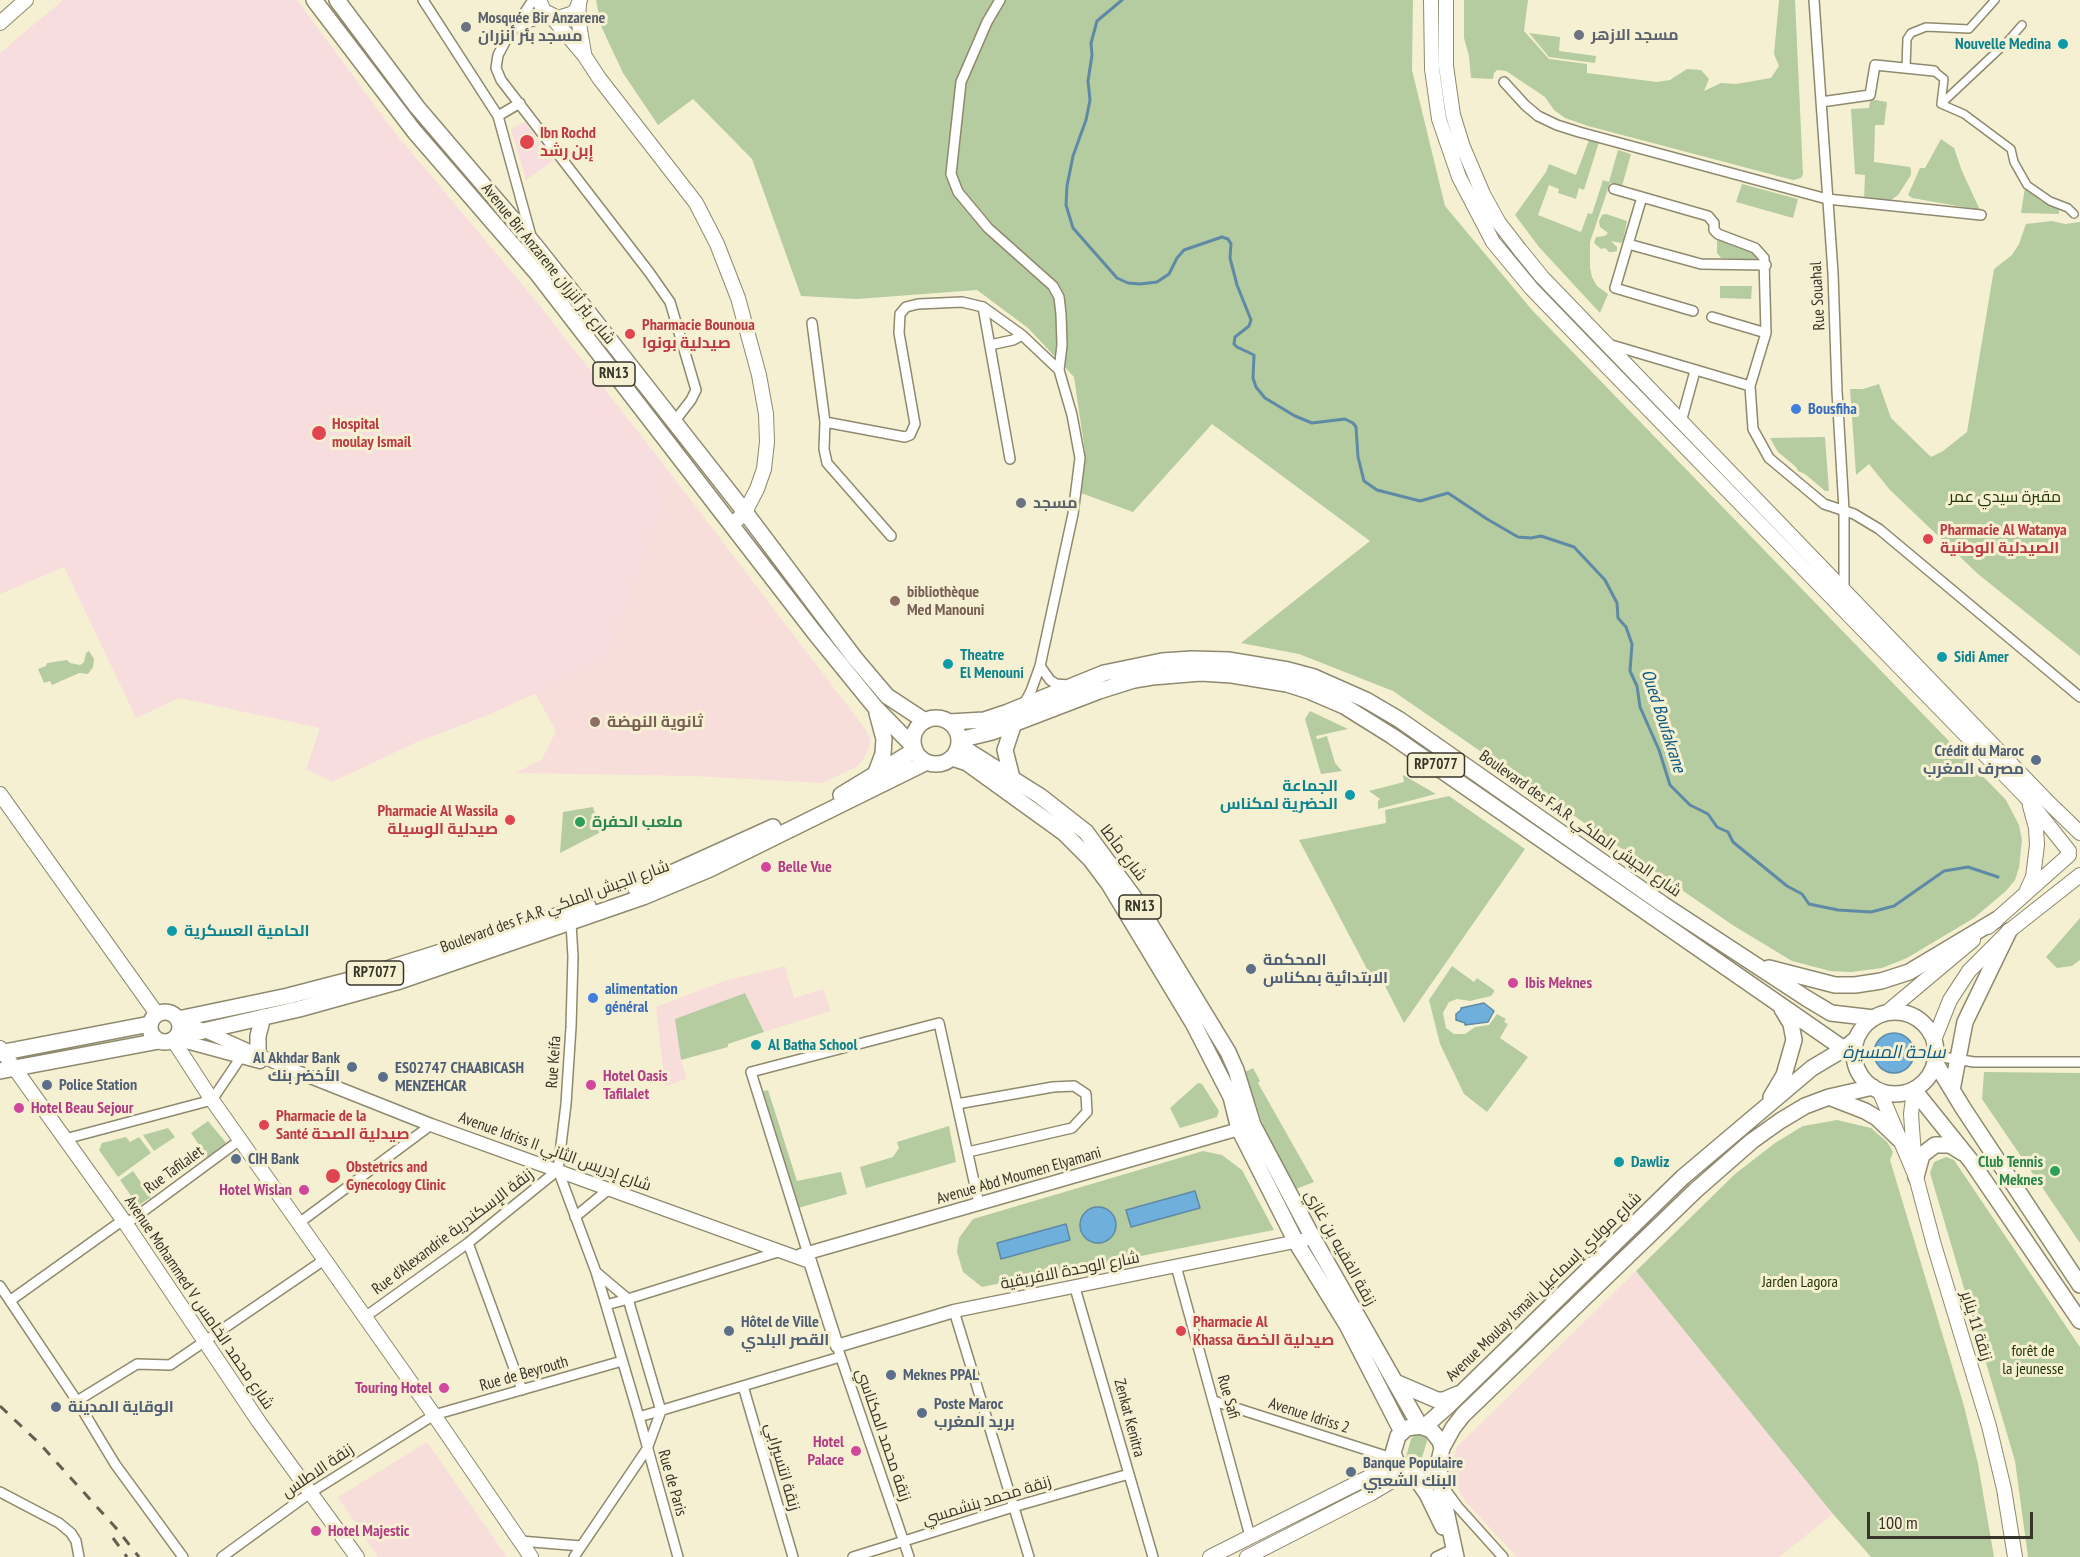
<!DOCTYPE html>
<html>
<head>
<meta charset="utf-8">
<style>
  body { margin:0 }
  #map { position:relative; width:2080px; height:1557px; overflow:hidden; background:#f6f0d2; font-family:"PT Sans Narrow",sans-serif }
  canvas { display:block }
  .scale { position:absolute; left:1867px; top:1512px; width:166px; height:27px; box-sizing:border-box; border:3px solid #373429; border-top:0; padding-left:8px; font-size:18px; line-height:21px; white-space:nowrap; color:#373429; -webkit-text-stroke:4px #f6f0d2; paint-order:stroke }
</style>
</head>
<body>
<div id="map">
<canvas width="2080" height="1557"></canvas>
<div class="scale">100 m</div>
</div>
<script>
const g = document.querySelector('canvas').getContext('2d');
g.lineJoin = 'round';
function paint(path, color) { g.fillStyle = color; g.fill(path, 'evenodd'); }
const shape = rows => new Path2D(rows.map(r => 'M' + r).join(''));
function strokePath(path, color, width, dash) { g.strokeStyle = color; g.lineWidth = width; g.lineCap = dash ? 'butt' : 'round'; g.setLineDash(dash || []); g.stroke(path); }
function label(font, color, halo, rows, align = 'center') {
  g.font = font + ' "PT Sans Narrow",Cairo,sans-serif'; g.lineWidth = 6; g.setLineDash([]); g.textBaseline = 'middle'; g.strokeStyle = halo; g.fillStyle = color; for (const [text, x, y, turn = 0] of rows) {
    g.save(); g.translate(x, y); g.rotate((+turn || 0) * Math.PI / 180); g.textAlign = isNaN(turn) ? turn : align; if (halo) g.strokeText(text, 0, 0); g.fillText(text, 0, 0); g.restore();
  }
}
const education = shape([
  [674,478,866,730,870,740,869,748,862,761,856,767,823,783,692,776,515,773,542,759,556,731,535,693,608,660],
  [785,966,794,998,823,989,831,1011,764,1032,745,993,676,1019,681,1060,687,1079,665,1086,656,1007,724,981],
  [1636,1271,1833,1514,1779,1557,1517,1557,1465,1501,1449,1472,1457,1447],
  [427,1442,507,1557,378,1557,338,1497]
]);
const medical = shape([
  [63,0,297,0,396,134,537,302,674,478,608,660,486,716,417,742,332,782,306,769,320,728,179,698,136,718,64,567,0,594,0,53],
  [525,122,553,161,526,180,511,129]
]);
const green = shape([
  [596,0,1413,0,1412,70,1445,206,1532,310,2006,800,2019,825,2022,840,2019,868,2015,880,2006,891,1974,918,1907,958,1882,968,1851,972,1830,971,1792,961,1734,926,1393,691,1299,654,1241,643,1370,541,1212,424,1133,512,1081,493,1085,452,1074,377,1028,328,977,290,857,299,801,296,752,159,693,99,658,125,623,73,601,26],
  [1464,0,1528,0,1524,31,1549,59,1587,64,1587,73,1657,82,1670,80,1687,69,1701,70,1709,79,1704,91,1721,83,1736,84,1771,78,1779,66,1774,54,1779,0,1795,0,1803,174,1801,178,1793,180,1588,126,1565,118,1554,110,1545,97,1506,71,1497,70,1494,73,1493,79,1471,78,1469,56,1464,38],
  [1529,33,1560,37,1559,51,1596,56,1595,63,1549,57],
  [1876,100,1887,102,1884,125,1875,125,1874,162,1910,167,1911,170,1911,175,1898,195,1890,201,1864,199,1865,175,1855,174,1851,109,1869,108,1870,101],
  [1941,139,1954,148,1962,171,1980,210,1912,198,1908,195,1920,168,1925,168],
  [1589,140,1599,142,1584,190,1579,188,1576,199,1558,193,1559,189,1549,185,1538,215,1581,232,1588,213,1592,214,1603,180,1609,182,1618,150,1631,154,1622,186,1610,183,1590,242,1590,268,1592,277,1597,286,1608,294,1600,313,1539,247,1515,215,1546,172,1549,164,1576,175],
  [1742,184,1798,199,1793,218,1736,202],
  [2025,187,2041,201,2059,208,2059,214,2021,213],
  [1606,214,1627,221,1623,241,1621,243,1611,241,1617,247,1617,251,1613,252,1609,252,1605,248,1601,249,1594,243,1596,237,1605,236,1608,233,1600,227,1599,221,1602,215],
  [2052,221,2065,224,2080,222,2080,656,1978,574,1890,490,1869,464,1856,475,1850,389,1863,389,1879,384,1891,418,1931,457,1943,451,1967,432,1994,269,2012,255,2019,244,2026,224],
  [1717,239,1749,250,1759,260,1721,258,1717,253],
  [1720,286,1752,286,1751,299,1720,298],
  [1825,437,1829,491,1825,491,1805,474,1798,471,1796,467,1778,452,1770,438],
  [89,651,94,659,93,667,88,674,79,673,52,685,50,681,44,683,38,669,46,666,47,663,67,660,70,663,80,665,84,662,86,653],
  [1310,711,1348,729,1316,736,1317,739,1327,736,1335,763,1342,771,1321,774,1305,719],
  [1403,775,1436,794,1378,809,1378,801,1380,799,1369,791,1404,782],
  [1449,796,1525,849,1404,1023,1385,986,1367,969,1299,840,1386,823,1385,810],
  [593,807,601,832,560,853,563,812],
  [2080,918,2080,960,2072,966,2057,968,2046,957],
  [1452,966,1474,982,1477,978,1494,990,1494,992,1491,996,1470,1001,1457,999,1449,1002,1443,1013,1446,1028,1454,1034,1465,1034,1475,1027,1489,1025,1497,1014,1506,1019,1504,1022,1508,1024,1500,1038,1528,1057,1487,1112,1464,1094,1440,1044,1429,1000],
  [745,993,764,1032,728,1044,728,1047,681,1060,675,1019],
  [1253,1068,1260,1081,1258,1083,1314,1182,1296,1189,1267,1137,1245,1072],
  [1984,1072,2080,1073,2080,1243,1982,1099],
  [1198,1083,1202,1084,1219,1111,1217,1117,1180,1128,1170,1108],
  [768,1090,797,1181,841,1172,847,1194,798,1208,763,1091],
  [1837,1120,1871,1128,1887,1142,1893,1152,1890,1160,1964,1406,1978,1464,1994,1557,1871,1557,1833,1514,1636,1271,1735,1174,1775,1143,1803,1126],
  [208,1121,228,1145,208,1158,191,1133],
  [949,1126,956,1162,866,1188,860,1167,893,1157,899,1148,897,1142],
  [168,1128,175,1137,154,1151,143,1135],
  [126,1137,130,1142,139,1137,151,1153,118,1177,99,1150,102,1143],
  [1203,1151,1222,1155,1242,1170,1274,1230,982,1287,963,1272,957,1252,959,1238,973,1219],
  [1946,1157,1954,1160,2080,1347,2080,1557,2028,1557,2015,1461,1930,1173,1934,1162],
  [133,1171,151,1197,138,1206,120,1180],
  [1416,1433,1421,1433,1426,1436,1427,1441,1421,1461,1415,1465,1410,1463,1406,1457,1411,1439]
]);
const water = shape([
  [1484,1003,1494,1011,1488,1022,1465,1025,1465,1023,1456,1020,1456,1014,1461,1010,1461,1008,1484,1003],
  '1874 1053a20 20 0 1 1 40 0a20 20 0 1 1-40 0Z',
  [1195,1191,1200,1208,1131,1227,1126,1210,1195,1191],
  '1080 1225a18 18 0 1 1 36 0a18 18 0 1 1-36 0Z',
  [1066,1224,1070,1240,1001,1259,997,1243,1066,1224]
]);
const stream = shape([
  [1122,0,1097,21,1091,43,1092,55,1088,81,1090,100,1086,120,1073,156,1067,186,1066,205,1073,228,1117,278,1128,283,1140,284,1157,282,1169,274,1177,258,1184,250,1222,237,1228,239,1231,244,1230,258,1237,285,1251,320,1249,326,1235,337,1234,344,1237,347,1254,355,1253,378,1256,387,1265,398,1295,416,1312,423,1345,419,1353,423,1356,427,1358,457,1364,481,1377,490,1420,501,1448,493,1487,519,1518,537,1531,538,1541,536,1574,547,1605,580,1617,603,1618,618,1626,627,1632,644,1630,671,1637,686,1640,707,1659,750,1670,785,1690,805,1708,814,1717,827,1728,832,1733,842,1787,886,1802,894,1809,904,1838,910,1871,912,1894,906,1944,871,1968,867,1998,877]
]);
const pedestrian = shape([
  [1906,68,1907,39,1911,33,1926,27,1969,29,1995,0],
  [1934,71,1944,79,1941,104,1964,114,2011,149,2014,162,2027,185,2050,201,2068,208,2074,214],
  [1941,104,2008,41,2022,25]
]);
const minor = shape([
  [423,0,498,116,531,236],
  [533,0,505,42,498,55,496,68,501,80,649,272,670,302,696,390,691,400,674,422],
  [1000,0,987,22,961,82,951,174,958,192,988,228,1053,286,1059,297,1061,314,1062,345,1059,370],
  [1814,0,1833,273,1837,391,1844,510,1844,591],
  [517,27,549,15],
  [1504,82,1525,105,1538,116,1557,125,1579,132,1827,199,1981,215],
  [1821,102,1870,95,1875,65,1934,71],
  [498,116,520,103],
  [1614,189,1708,216,1714,223,1714,230,1718,234,1755,248,1764,258,1766,333,1750,386,1753,429,1769,458,1824,504,1854,514,1879,529,2080,697],
  [1642,197,1615,288,1693,311],
  [1628,244,1701,264,1766,265],
  [983,307,1010,459],
  [1712,317,1766,333],
  [812,323,825,422,905,437,910,435,915,424,899,333,900,314,906,307,918,304,962,302,983,307,1022,335,1059,370,1072,415,1080,458,1073,514,1040,666,1031,691,1024,704],
  [1608,344,1750,386],
  [990,345,1013,340,1022,335],
  [825,422,824,449,827,463,891,536],
  [1681,422,1695,371],
  [1040,666,1050,680,1056,684,1068,685],
  [571,923,573,957,571,1027,566,1104,558,1170,596,1272,606,1305],
  [1936,1056,1974,1062,2080,1062],
  [957,1104,1053,1087,1074,1086,1086,1094,1087,1112,1072,1128,968,1152],
  [65,1139,212,1100,241,1057],
  [575,1217,609,1189],
  [299,1223,431,1125],
  [126,1224,240,1140],
  [468,1243,522,1390],
  [808,1254,751,1072,939,1023,979,1204],
  [1176,1266,1250,1536],
  [596,1272,628,1299,781,1251],
  [0,1286,77,1401,115,1464,183,1557],
  [1075,1288,1153,1557],
  [11,1300,123,1220],
  [954,1311,1029,1557],
  [365,1317,468,1243,558,1170],
  [839,1352,909,1557],
  [743,1386,793,1557],
  [77,1401,137,1364,170,1365,324,1260],
  [1214,1401,1395,1459],
  [661,1411,628,1299,606,1305,639,1417,840,1357],
  [639,1417,678,1557],
  [1444,1488,1458,1507,1503,1557],
  [0,1492,59,1523,71,1533,76,1541,79,1557],
  [520,1541,581,1546],
  [222,1557,310,1493,434,1415,622,1361],
  [574,1557,647,1449,661,1411],
  [853,1557,1013,1507,1129,1474],
  [1436,1557,1453,1549]
]);
const tertiary = shape([
  [178,1019,290,1069,431,1125,810,1262],
  [175,1039,260,1062],
  [801,1255,1246,1127],
  [808,1255,837,1346,954,1311,1313,1238]
]);
const secondary = shape([
  [539,0,544,11,558,18,571,14,576,10,580,0],
  [1431,0,1432,69,1439,119,1459,177,1493,242,1531,288,1586,345,2026,797,2069,851],
  [1446,0,1446,66,1453,115,1463,147,1483,194,1499,223,1520,250,1542,277,2049,803,2080,833],
  [579,4,578,18,584,53],
  [551,16,584,55,599,78,696,203,717,244,738,298,759,375,766,414,767,442,764,469,757,489,745,512,732,525],
  [0,23,26,0],
  [0,794,157,1014],
  [2027,890,2033,877,2037,845,2036,828,2030,806],
  [1988,927,2069,855],
  [1886,1013,1973,940],
  [173,1040,212,1100,434,1415,531,1557],
  [1934,1040,1950,1000,1969,971,2009,931,2080,875],
  [0,1048,126,1224,259,1422,357,1557],
  [1879,1090,1916,1177,1934,1245,1989,1426,2004,1489,2015,1557],
  [1914,1090,1911,1114,1915,1169],
  [1210,1557,1397,1463],
  [1247,1557,1370,1494,1407,1472]
]);
const primary = shape([
  [314,0,414,131,536,272,814,632,875,707,914,747],
  [337,0,417,107,534,244,573,293,745,512,854,657,887,696,925,721],
  '913 741a23 23 0 1 1 46 0a23 23 0 1 1-46 0Z',
  [949,722,984,720,1008,712,1104,673,1162,661,1192,659,1228,660,1288,670,1314,677,1366,700,1400,720,1664,905,1806,998,1831,1013,1874,1018],
  [959,740,992,732,1099,691,1134,680,1152,677,1201,673,1232,675,1287,684,1309,691,1344,706,1392,736,1854,1056],
  [959,745,1040,796,1086,832,1133,896,1228,1052,1236,1070,1253,1125,1313,1238,1420,1426],
  [952,758,967,763,1064,833,1091,860,1109,884,1193,1023,1231,1097,1239,1129,1296,1242,1347,1325,1402,1432],
  [875,775,883,754,884,739,877,713],
  [1012,778,1005,750,1014,723],
  [841,795,915,750],
  [636,889,773,827],
  [1769,968,1835,985,1855,985,1881,981,1909,972,1996,920],
  '150 1027a15 15 0 1 1 30 0a15 15 0 1 1-30 0Z',
  '1854 1053a41 41 0 1 1 82 0a41 41 0 1 1-82 0Z',
  [178,1019,288,996,361,977,588,906],
  [177,1037,299,1009,400,981,643,897,710,869,927,762],
  [0,1053,150,1024],
  [258,1055,258,1036,263,1017],
  [1935,1062,1963,1108,2080,1285],
  [0,1071,159,1041],
  [1914,1090,1971,1161,2080,1321],
  [1952,1090,1965,1022,2009,931],
  [1771,1097,1784,1075,1794,1040,1791,1024,1782,1009],
  [1829,1097,1865,1111,1877,1118,1899,1139],
  [1916,1177,1922,1155,1935,1145,1950,1145,1963,1153],
  [1395,1382,1437,1400,1444,1400,1458,1394],
  [1424,1427,1449,1405,1683,1177,1812,1068,1844,1049,1856,1039],
  [1442,1448,1453,1428,1463,1415,1696,1190,1752,1141,1780,1121,1805,1106,1829,1097,1873,1087],
  [1439,1461,1429,1471,1422,1474,1407,1472,1397,1463,1393,1453,1398,1436,1407,1428,1420,1426,1431,1430,1440,1441,1442,1448,1439,1461,1440,1483,1456,1557],
  [1413,1474,1427,1494,1443,1527]
]);
const rail = shape([
  [0,1406,40,1444,116,1528,139,1557],
  [113,1538,127,1557]
]);
const markers = [
  [466,27,6,"#6b7280"],
  [1579,35,6,"#6b7280"],
  [2063,44,6,"#0f9aa8"],
  [527,142,8,"#e0444e"],
  [630,334,6,"#e0444e"],
  [1796,409,6,"#3f7fe0"],
  [319,433,8,"#e0444e"],
  [1021,503,6,"#6b7280"],
  [1928,539,6,"#e0444e"],
  [895,601,6,"#8d6e63"],
  [1942,657,6,"#0f9aa8"],
  [948,664,6,"#0f9aa8"],
  [595,722,6,"#8d6e63"],
  [2036,760,6,"#5c6f8a"],
  [1350,795,6,"#0f9aa8"],
  [510,820,6,"#e0444e"],
  [580,822,6,"#2e9e5b"],
  [766,867,6,"#d1479c"],
  [172,931,6,"#0f9aa8"],
  [1251,969,6,"#5c6f8a"],
  [1513,983,6,"#d1479c"],
  [593,998,6,"#3f7fe0"],
  [756,1045,6,"#0f9aa8"],
  [352,1067,6,"#5c6f8a"],
  [383,1077,6,"#5c6f8a"],
  [47,1085,6,"#5c6f8a"],
  [591,1085,6,"#d1479c"],
  [19,1108,6,"#d1479c"],
  [264,1125,6,"#e0444e"],
  [236,1159,6,"#5c6f8a"],
  [1619,1162,6,"#0f9aa8"],
  [2055,1171,6,"#2e9e5b"],
  [333,1176,8,"#e0444e"],
  [304,1190,6,"#d1479c"],
  [729,1331,6,"#5c6f8a"],
  [1181,1331,6,"#e0444e"],
  [891,1375,6,"#5c6f8a"],
  [444,1388,6,"#d1479c"],
  [56,1407,6,"#5c6f8a"],
  [922,1413,6,"#5c6f8a"],
  [856,1451,6,"#d1479c"],
  [1351,1472,6,"#5c6f8a"],
  [316,1531,6,"#d1479c"]
];
const shields = [
  [614,374,42],
  [1436,765,57],
  [1140,907,42],
  [375,973,57]
];
const shieldNames = [
  ["RN13",614,374],
  ["RP7077",1436,765],
  ["RN13",1140,907],
  ["RP7077",375,973]
];
const worshipNames = [
  ["Mosquée Bir Anzarene",478,18],
  ["مسجد بئر أنزران",478,36],
  ["مسجد الازهر",1591,35],
  ["مسجد",1033,503]
];
const cultureNames = [
  ["Nouvelle Medina",2051,44,"right"],
  ["Theatre",960,655],
  ["El Menouni",960,673],
  ["Sidi Amer",1954,657],
  ["الجماعة",1338,786,"right"],
  ["الحضرية لمكناس",1338,804,"right"],
  ["الحامية العسكرية",184,931],
  ["Al Batha School",768,1045],
  ["Dawliz",1631,1162]
];
const healthNames = [
  ["Ibn Rochd",540,133],
  ["إبن رشد",540,151],
  ["Pharmacie Bounoua",642,325],
  ["صيدلية بونوا",642,343],
  ["Hospital",332,424],
  ["moulay Ismail",332,442],
  ["Pharmacie Al Watanya",1940,530],
  ["الصيدلية الوطنية",1940,548],
  ["Pharmacie Al Wassila",498,811,"right"],
  ["صيدلية الوسيلة",498,829,"right"],
  ["Pharmacie de la",276,1116],
  ["Santé صيدلية الصحة",276,1134],
  ["Obstetrics and",346,1167],
  ["Gynecology Clinic",346,1185],
  ["Pharmacie Al",1193,1322],
  ["Khassa صيدلية الخصة",1193,1340]
];
const streetNames = [
  ["Avenue Bir Anzarene شارع بئر أنزران",548,264,51],
  ["Rue Souahal",1818,296,-93],
  ["Boulevard des F.A.R شارع الجيش الملكي",1580,824,35],
  ["شارع مآطا",1123,853,53],
  ["Boulevard des F.A.R شارع الجيش الملكي",555,907,-20],
  ["Rue Keifa",554,1062,-86],
  ["Avenue Idriss II شارع إدريس الثاني",555,1152,20],
  ["Rue Tafilalet",174,1170,-36],
  ["Avenue Abd Moumen Elyamani",1019,1176,-16],
  ["Rue d'Alexandrie زنقة الإسكندرية",453,1232,-37],
  ["زنقة الفقيه بن غازي",1340,1248,61],
  ["شارع الوحدة الافريقية",1070,1271,-11],
  ["Avenue Moulay Ismail شارع مولاي إسماعيل",1544,1287,-44],
  ["Avenue Mohammed V شارع محمد الخامس",199,1303,56],
  ["زنقة 11 يناير",1976,1326,73],
  ["Rue de Beyrouth",524,1374,-16],
  ["Rue Safi",1228,1397,74],
  ["Avenue Idriss 2",1309,1416,18],
  ["Zenkat Kenitra",1129,1418,75],
  ["زنقة محمد المكناسي",883,1435,71],
  ["زنقة انتسيرابي",782,1467,74],
  ["زنقة الاطلس",318,1471,-34],
  ["Rue de Paris",672,1483,74],
  ["زنقة محمد بنشمسي",987,1501,-17]
];
const shopNames = [
  ["Bousfiha",1808,409],
  ["alimentation",605,989],
  ["général",605,1007]
];
const parkNames = [
  ["مقبرة سيدي عمر",2005,497],
  ["Jarden Lagora",1800,1282],
  ["forêt de",2033,1351],
  ["la jeunesse",2033,1369]
];
const educationNames = [
  ["bibliothèque",907,592],
  ["Med Manouni",907,610],
  ["ثانوية النهضة",607,722]
];
const serviceNames = [
  ["Crédit du Maroc",2024,751,"right"],
  ["مصرف المغرب",2024,769,"right"],
  ["المحكمة",1263,960],
  ["الابتدائية بمكناس",1263,978],
  ["Al Akhdar Bank",340,1058,"right"],
  ["الأخضر بنك",340,1076,"right"],
  ["ES02747 CHAABICASH",395,1068],
  ["MENZEHCAR",395,1086],
  ["Police Station",59,1085],
  ["CIH Bank",248,1159],
  ["Hôtel de Ville",741,1322],
  ["القصر البلدي",741,1340],
  ["Meknes PPAL",903,1375],
  ["Poste Maroc",934,1404],
  ["بريد المغرب",934,1422],
  ["الوقاية المدينة",68,1407],
  ["Banque Populaire",1363,1463],
  ["البنك الشعبي",1363,1481]
];
const leisureNames = [
  ["ملعب الحفرة",592,822],
  ["Club Tennis",2043,1162,"right"],
  ["Meknes",2043,1180,"right"]
];
const hotelNames = [
  ["Belle Vue",778,867],
  ["Ibis Meknes",1525,983],
  ["Hotel Oasis",603,1076],
  ["Tafilalet",603,1094],
  ["Hotel Beau Sejour",31,1108],
  ["Hotel Wislan",292,1190,"right"],
  ["Touring Hotel",432,1388,"right"],
  ["Hotel",844,1442,"right"],
  ["Palace",844,1460,"right"],
  ["Hotel Majestic",328,1531]
];
const waterNames = [
  ["Oued Boufakrane",1663,721,72],
  ["ساحة المسيرة",1894,1053]
];
paint(education, '#f8deda');
paint(medical, '#f8ddde');
paint(green, '#b5cca0');
paint(water, '#6fafdc');
strokePath(water, '#5e8aa6', 1.5);
strokePath(stream, '#5e8aa6', 3);
strokePath(pedestrian, '#8f896e', 10);
strokePath(minor, '#8f896e', 12);
strokePath(tertiary, '#8f896e', 15);
strokePath(secondary, '#8f896e', 16);
strokePath(primary, '#8f896e', 18);
strokePath(pedestrian, '#fff', 7);
strokePath(minor, '#fff', 9);
strokePath(tertiary, '#fff', 12);
strokePath(secondary, '#fff', 14);
strokePath(primary, '#fff', 15);
strokePath(rail, '#635f50', 3, [10, 10]);
for (const [x, y, r, color] of markers) { const dot = new Path2D(); dot.arc(x, y, r, 0, 2 * Math.PI); g.fillStyle = color; g.fill(dot); strokePath(dot, '#f6f0d2', 2); }
for (const [x, y, w] of shields) { const box = new Path2D(); box.roundRect(x - w / 2, y - 12, w, 24, 4.5); g.fillStyle = '#f6f0d2'; g.fill(box); strokePath(box, '#373429', 1.5); }
label('bold 15px', '#373429', null, shieldNames);
label('bold 16px', '#5b616d', '#f6f0d2', worshipNames, 'left');
label('bold 16px', '#0d838f', '#f6f0d2', cultureNames, 'left');
label('bold 16px', '#be3a42', '#f6f0d2', healthNames, 'left');
label('16px', '#373429', '#f6f0d2', streetNames);
label('bold 16px', '#366cbe', '#f6f0d2', shopNames, 'left');
label('16px', '#233608', '#f6f0d2', parkNames);
label('bold 16px', '#785e54', '#f6f0d2', educationNames, 'left');
label('bold 16px', '#4e5e75', '#f6f0d2', serviceNames, 'left');
label('bold 16px', '#27864d', '#f6f0d2', leisureNames, 'left');
label('bold 16px', '#b23c85', '#f6f0d2', hotelNames, 'left');
label('italic 18px', '#095983', '#f6f0d2', waterNames);
</script>
</body>
</html>
